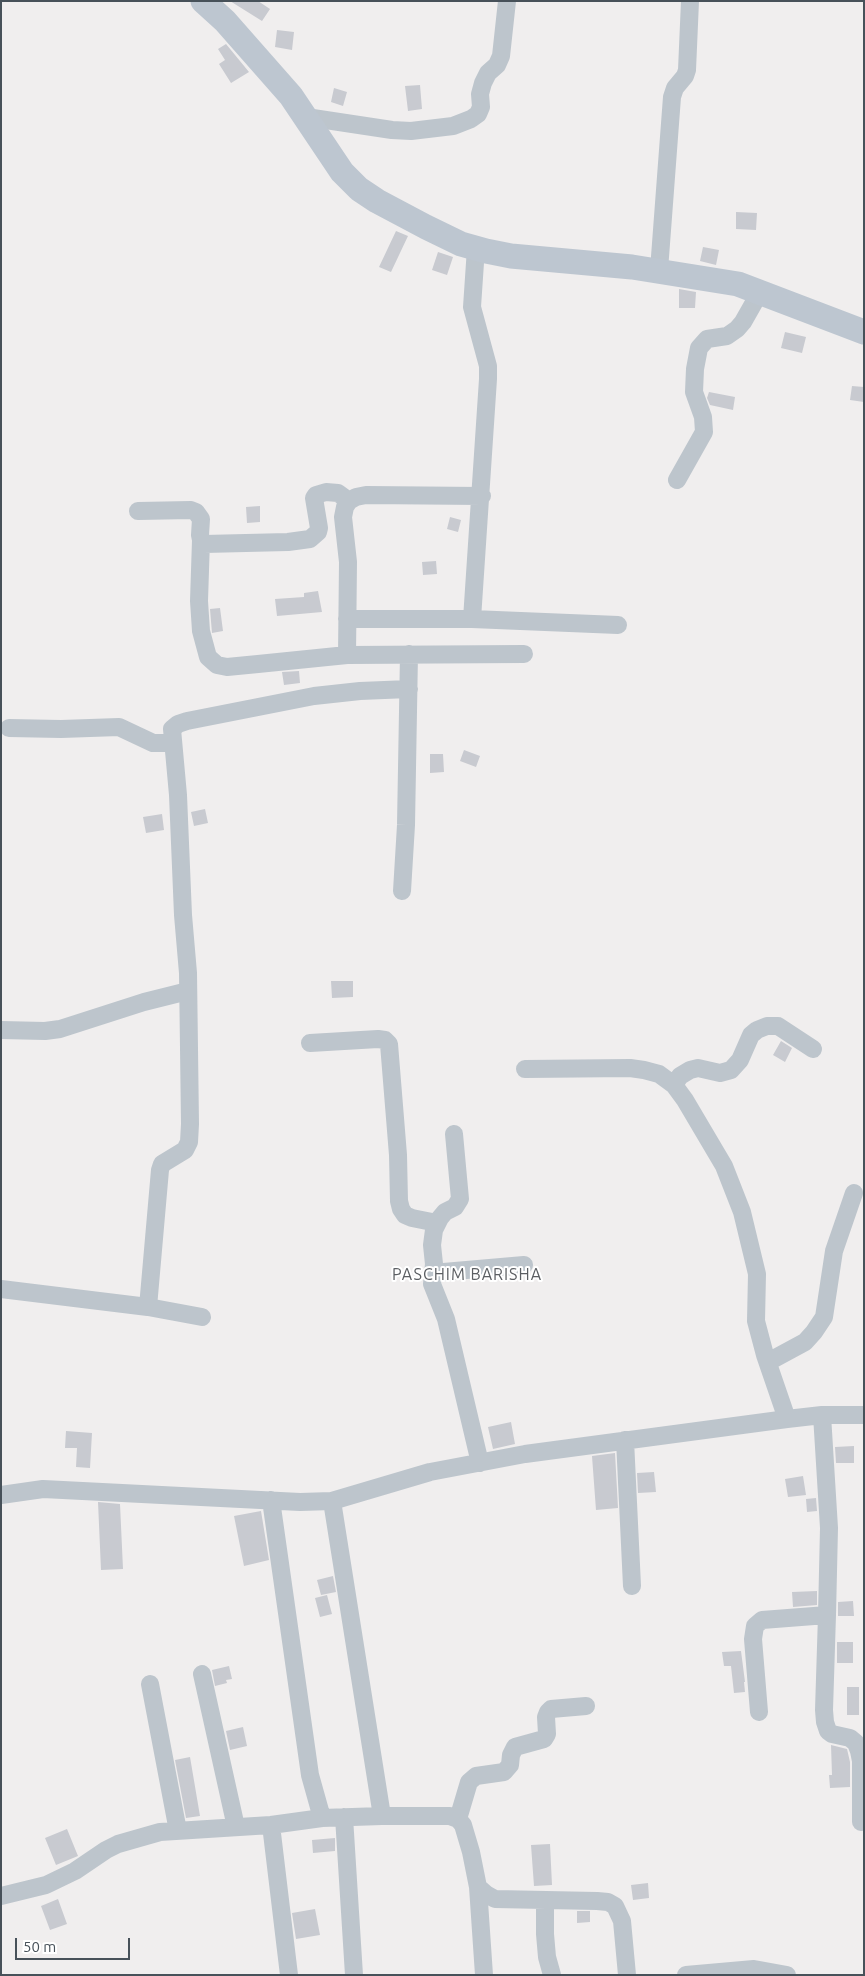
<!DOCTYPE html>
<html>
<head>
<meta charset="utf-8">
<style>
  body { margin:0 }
  #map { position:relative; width:865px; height:1976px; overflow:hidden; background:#f0eeee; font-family:Ubuntu,sans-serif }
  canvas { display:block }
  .frame { position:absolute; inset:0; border:2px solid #475159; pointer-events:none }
  .scale { position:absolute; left:15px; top:1938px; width:115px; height:22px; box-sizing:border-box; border:2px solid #475159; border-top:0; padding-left:6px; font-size:15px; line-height:18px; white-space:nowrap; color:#475159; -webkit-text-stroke:4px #fff; paint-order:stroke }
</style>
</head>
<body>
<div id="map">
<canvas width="865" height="1976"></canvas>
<div class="frame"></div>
<div class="scale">50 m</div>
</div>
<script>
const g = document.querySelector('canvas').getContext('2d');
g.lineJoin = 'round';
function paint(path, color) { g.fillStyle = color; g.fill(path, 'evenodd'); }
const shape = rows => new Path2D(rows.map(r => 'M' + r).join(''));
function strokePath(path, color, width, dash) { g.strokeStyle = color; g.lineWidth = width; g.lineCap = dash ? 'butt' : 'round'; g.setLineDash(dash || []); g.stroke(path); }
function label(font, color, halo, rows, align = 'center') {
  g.font = font + ' Ubuntu,sans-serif'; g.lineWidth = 4; g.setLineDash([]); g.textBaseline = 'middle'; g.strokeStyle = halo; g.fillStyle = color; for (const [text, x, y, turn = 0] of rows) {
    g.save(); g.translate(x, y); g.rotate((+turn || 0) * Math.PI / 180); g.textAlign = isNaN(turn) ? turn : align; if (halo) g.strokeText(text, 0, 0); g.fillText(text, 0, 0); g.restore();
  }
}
const building = shape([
  [230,1,258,1,270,9,262,21],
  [277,30,294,32,292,50,275,47],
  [226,44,249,72,231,83,219,64,225,60,218,49],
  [420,85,422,109,408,111,405,86],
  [334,88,347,92,343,106,331,102],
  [736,212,757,213,756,230,736,229],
  [396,231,408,236,391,272,379,267],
  [703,247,719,250,716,265,700,261],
  [438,252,453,257,447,275,432,270],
  [679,289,696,292,695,308,679,308],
  [785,332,806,337,802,353,781,348],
  [852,386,864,387,864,402,850,400],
  [709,392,735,397,733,410,710,405,707,398],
  [260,506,260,522,247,523,246,507],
  [450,517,461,520,458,532,447,529],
  [436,561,437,574,423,575,422,562],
  [318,591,322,612,277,616,275,599,304,597,304,593],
  [220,608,223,631,212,633,210,609],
  [299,671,300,683,284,685,282,672],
  [464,750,480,756,476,767,460,761],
  [430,754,443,754,444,772,430,773],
  [205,809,208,823,194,826,191,812],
  [162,814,164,830,146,833,143,817],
  [331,981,353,981,353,997,332,998],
  [781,1041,792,1048,785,1062,773,1055],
  [511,1422,515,1444,493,1449,488,1427],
  [66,1431,92,1433,90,1468,76,1467,77,1448,65,1448],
  [854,1446,854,1463,836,1463,835,1447],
  [615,1453,618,1508,596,1510,592,1456],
  [654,1472,656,1492,638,1493,637,1473],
  [803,1476,806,1495,788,1497,785,1479],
  [816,1498,817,1511,807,1512,806,1499],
  [98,1502,120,1504,123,1569,101,1570],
  [261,1511,269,1560,244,1566,234,1516],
  [333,1576,336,1592,321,1595,317,1580],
  [817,1591,817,1605,793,1607,792,1592],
  [327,1595,332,1614,320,1617,315,1598],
  [853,1601,854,1616,838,1616,838,1602],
  [837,1642,853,1642,853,1663,837,1663],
  [741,1651,745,1682,744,1682,745,1692,734,1693,731,1666,724,1666,722,1652],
  [229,1666,232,1679,226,1680,227,1683,215,1686,212,1670],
  [847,1687,859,1687,859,1715,847,1715],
  [243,1727,247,1746,230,1750,226,1731],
  [831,1745,847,1749,850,1762,850,1787,830,1788,829,1775,832,1775],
  [190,1757,200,1816,186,1818,175,1760],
  [67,1829,78,1856,56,1865,45,1838],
  [335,1838,335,1851,313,1853,312,1840],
  [550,1844,552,1885,534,1886,531,1845],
  [648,1883,649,1898,633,1900,631,1885],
  [58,1899,67,1924,50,1930,41,1906],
  [315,1909,320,1935,296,1939,292,1913],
  [577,1911,590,1911,590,1922,577,1923]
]);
const street = shape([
  [306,117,392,130,411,131,453,126,471,119,478,114,481,107,480,94,483,83,488,73,497,65,501,56,507,1],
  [659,270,672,97,675,88,685,76,687,70,690,1],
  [677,480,704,432,703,417,694,392,695,369,699,348,707,339,727,336,737,329,743,322,760,292],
  [138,511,191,510,196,512,201,519,200,535,201,540,204,544,288,542,310,539,318,532,319,528,314,498,316,495,326,492,338,493,349,501],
  [201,540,199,601,201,631,208,657,217,665,227,667,258,664,347,655,524,654],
  [347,619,472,619,618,625],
  [472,619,488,379,488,366,472,307,476,248],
  [347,655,348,562,343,517,345,507,349,501,356,497,366,495,482,496],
  [9,728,61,729,119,727,153,743,173,743],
  [402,891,406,825,409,654],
  [1,1030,45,1031,60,1029,144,1002,188,991],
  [310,1043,378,1039,385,1040,389,1044,398,1155,399,1201,401,1209,405,1215,412,1218,437,1223],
  [525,1069,630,1068,644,1070,659,1074,674,1085,685,1100,724,1166,742,1212,757,1274,756,1321,765,1355,787,1419],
  [674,1085,680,1076,690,1070,698,1068,720,1073,731,1070,740,1060,751,1035,757,1030,767,1026,778,1026,813,1049],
  [454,1134,460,1199,455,1207,445,1212,440,1218,434,1230,432,1245,434,1264,432,1284,446,1319,480,1463],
  [432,1273,524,1265],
  [1,1289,148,1307,202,1317],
  [148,1307,160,1170,162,1164,185,1150,189,1142,190,1124,188,973,183,915,178,795,172,729,178,724,187,721,314,696,360,691,409,689],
  [768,1362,805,1342,814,1332,824,1317,834,1251,854,1193],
  [822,1415,829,1528,827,1615],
  [625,1440,632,1586],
  [1,1495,43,1489,300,1502,332,1501,430,1472,525,1454,787,1419,822,1415,864,1415],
  [271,1500,310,1775,322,1818],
  [332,1501,382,1816],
  [202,1674,236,1827],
  [150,1684,178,1831],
  [759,1712,753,1639,755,1626,762,1620,827,1615,824,1710,825,1722,828,1731,832,1734,850,1738,856,1743,859,1751,861,1761,861,1822],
  [344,1817,354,1975],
  [458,1819,469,1782,476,1776,504,1772,510,1765,511,1755,515,1747,544,1739,547,1734,546,1717,548,1712,551,1709,586,1706],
  [271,1825,289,1975],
  [478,1887,486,1894,495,1899,597,1901,608,1902,615,1906,622,1921,627,1975],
  [1,1896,46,1885,75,1871,106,1850,118,1844,160,1832,271,1825,322,1818,382,1816,450,1816,458,1819,463,1825,471,1852,478,1887,484,1975],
  [545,1900,545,1934,547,1957,552,1975],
  [686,1975,754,1969,787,1975]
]);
const secondary = shape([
  [203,1,225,21,291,96,342,172,359,189,377,201,426,227,461,244,486,251,511,256,632,267,738,284,864,332]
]);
const neighbourhoodNames = [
  ["PASCHIM BARISHA",467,1275]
];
paint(building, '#c8cad0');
strokePath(street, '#bdc5cc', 18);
strokePath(secondary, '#bdc6d0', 25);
g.letterSpacing = '1px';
label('16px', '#5b5e62', '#fff', neighbourhoodNames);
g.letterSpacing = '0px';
</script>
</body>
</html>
